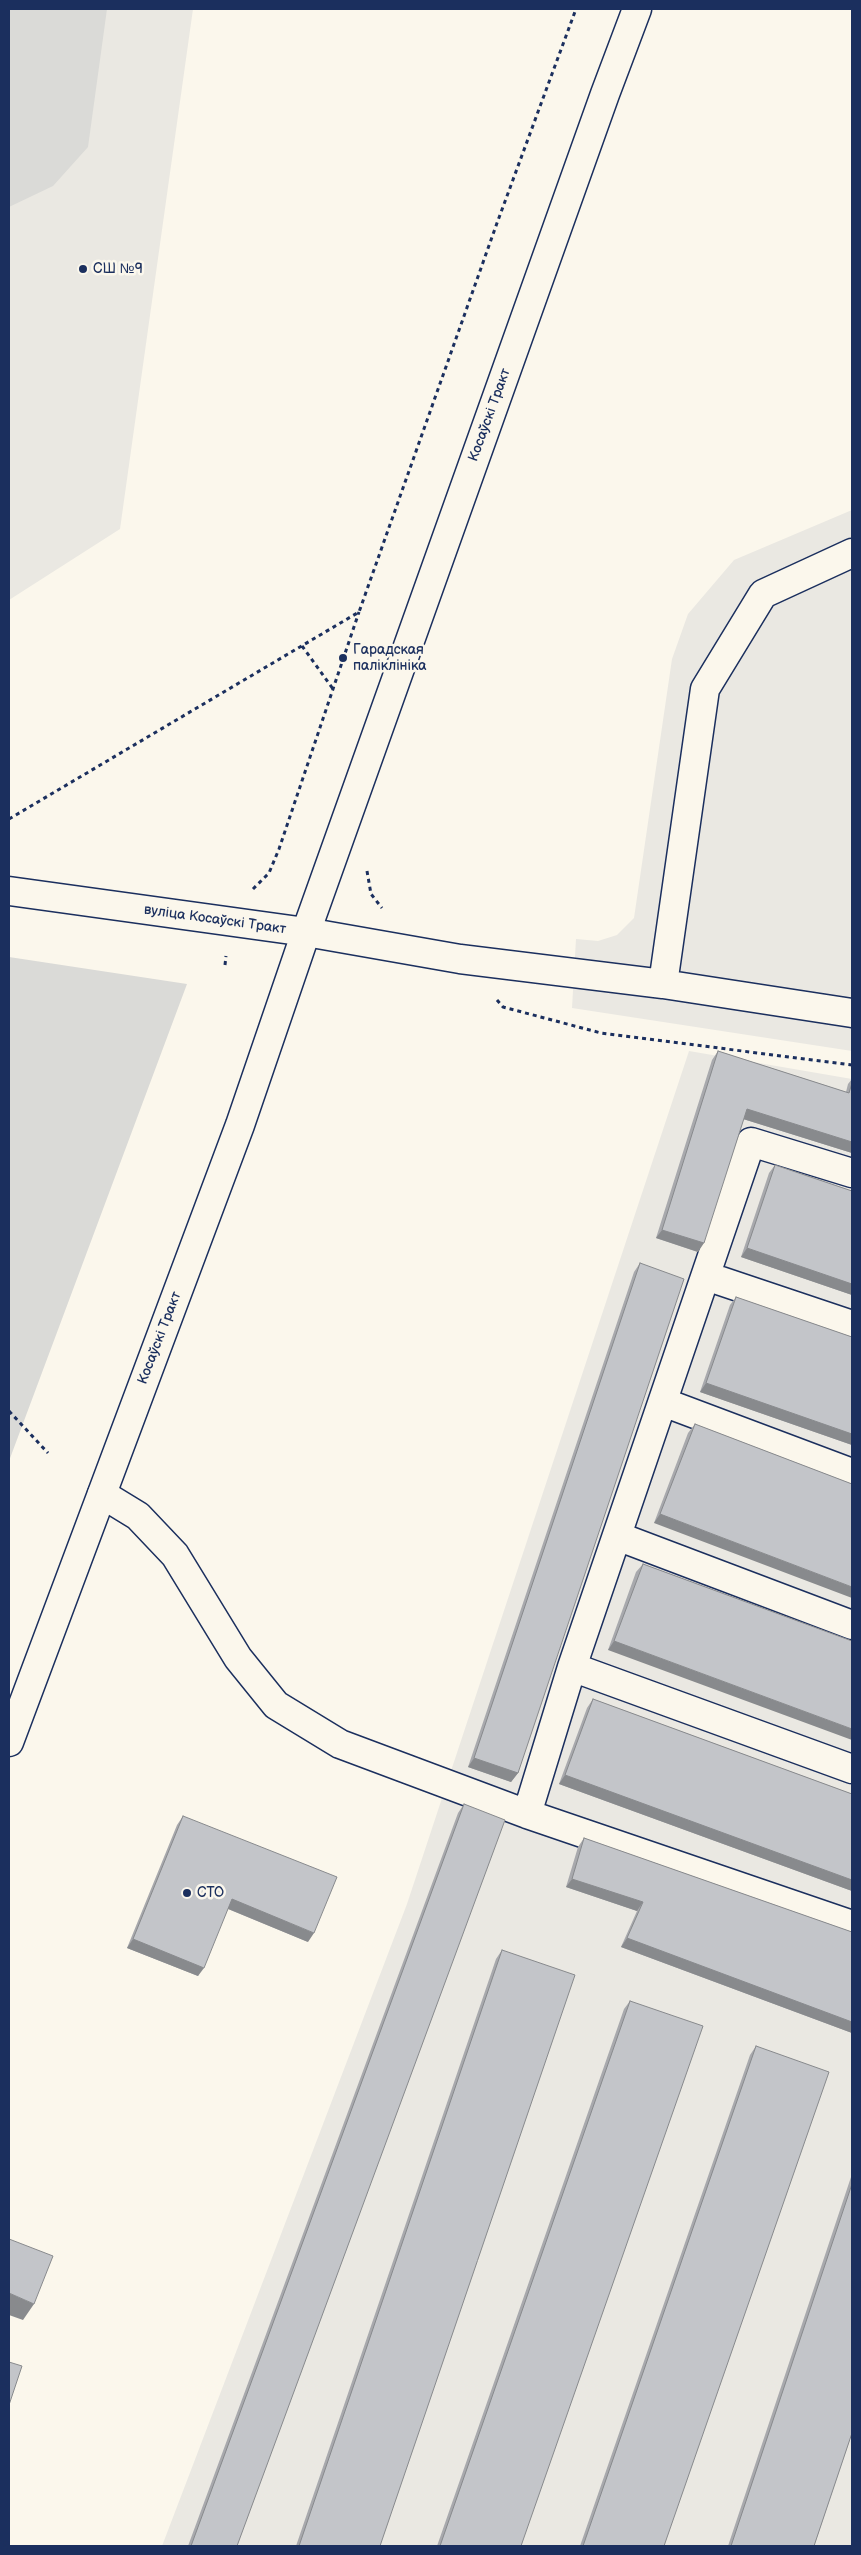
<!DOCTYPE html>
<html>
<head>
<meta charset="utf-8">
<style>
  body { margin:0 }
  #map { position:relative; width:861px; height:2555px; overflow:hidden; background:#fbf7ec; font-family:"Balsamiq Sans",sans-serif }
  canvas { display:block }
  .frame { position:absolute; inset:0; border:10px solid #1b2f5e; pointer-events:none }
</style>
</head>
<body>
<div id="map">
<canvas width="861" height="2555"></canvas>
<div class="frame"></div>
</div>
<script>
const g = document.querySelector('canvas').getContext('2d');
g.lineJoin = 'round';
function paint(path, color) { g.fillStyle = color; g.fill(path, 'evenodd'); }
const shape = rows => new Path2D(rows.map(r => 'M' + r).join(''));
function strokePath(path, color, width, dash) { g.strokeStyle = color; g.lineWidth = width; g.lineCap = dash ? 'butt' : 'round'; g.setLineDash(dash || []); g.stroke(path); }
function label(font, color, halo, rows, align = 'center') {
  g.font = font + ' "Balsamiq Sans",sans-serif'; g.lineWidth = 5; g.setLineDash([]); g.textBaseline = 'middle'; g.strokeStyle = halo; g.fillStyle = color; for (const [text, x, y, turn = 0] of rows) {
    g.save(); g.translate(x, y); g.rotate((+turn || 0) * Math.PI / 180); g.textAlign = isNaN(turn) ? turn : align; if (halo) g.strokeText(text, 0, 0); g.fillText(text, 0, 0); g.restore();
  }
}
const built = shape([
  [9,9,193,9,120,529,9,600],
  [852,510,852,1051,572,1008,576,939,598,941,617,935,634,918,672,659,688,614,734,560],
  [689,1051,852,1079,852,2546,162,2546,407,1904]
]);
const green = shape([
  [9,9,107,9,88,147,53,186,9,207],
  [9,957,187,984,9,1461]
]);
const path = shape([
  [302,646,333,689],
  [9,819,359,612,497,223,576,9],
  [367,871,371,894,382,908],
  [253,889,269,873,279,849,359,612],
  [225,965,226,956],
  [497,1000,503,1007,601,1033,852,1065],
  [9,1411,48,1453]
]);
const minor = shape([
  [9,891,306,932,460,959,663,984,852,1013],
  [663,984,705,689,763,594,852,553],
  [706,1276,852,1325],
  [663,1402,852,1473],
  [102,1494,138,1516,175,1555,238,1658,276,1705,340,1744,527,1814,852,1925],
  [617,1536,852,1625],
  [572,1667,852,1769],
  [527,1814,572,1667,751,1142,852,1173]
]);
const major = shape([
  [9,1742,240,1125,306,932,605,94,637,9]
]);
const wall = shape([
  [718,1051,846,1092,848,1084,852,1079,852,1153,743,1119,698,1252,656,1238,712,1060],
  [775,1165,852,1191,852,1295,741,1257,769,1173],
  [640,1263,518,1773,511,1782,468,1767,634,1272],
  [736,1297,852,1337,852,1445,700,1392,730,1305],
  [695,1424,852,1484,654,1523,688,1433],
  [643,1564,852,1641,608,1650,636,1572],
  [593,1699,852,1794,852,1891,559,1784,587,1708],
  [464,1804,237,2546,188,2546,458,1813],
  [183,1816,308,1942,228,1909,198,1976,127,1948,177,1825],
  [584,1838,852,1932,852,2033,621,1947,637,1911,566,1887,578,1847],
  [502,1950,380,2546,296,2546,496,1959],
  [630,2001,521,2546,437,2546,624,2009],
  [756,2046,664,2546,580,2546,750,2055],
  [852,2174,852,2433,814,2546,728,2546]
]);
const shadedWall = shape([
  [747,1109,852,1142,852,1153,740,1118],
  [662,1230,704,1243,698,1252,656,1238],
  [747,1248,852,1284,852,1295,741,1257],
  [706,1383,852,1434,852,1445,700,1392],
  [660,1514,852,1587,852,1598,654,1523],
  [614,1641,852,1729,852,1740,608,1650],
  [474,1758,518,1773,511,1782,468,1767],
  [565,1775,852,1880,852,1891,559,1784],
  [572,1879,643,1902,637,1911,566,1887],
  [232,1899,314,1933,308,1942,226,1908],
  [627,1938,852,2022,852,2033,621,1947],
  [133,1939,204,1968,198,1976,127,1948],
  [9,2293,34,2304,23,2320,9,2315]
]);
const building = shape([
  [718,1051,849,1093,852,1083,852,1142,747,1109,704,1243,662,1230,718,1051],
  [775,1165,852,1191,852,1284,747,1248,775,1165],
  [640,1263,684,1279,518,1773,474,1758,640,1263],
  [736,1297,852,1337,852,1434,706,1383,736,1297],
  [695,1424,852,1484,852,1587,660,1514,695,1424],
  [643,1564,852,1641,852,1729,614,1641,643,1564],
  [593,1699,852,1794,852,1880,565,1775,593,1699],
  [464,1804,505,1820,237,2546,191,2546,464,1804],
  [183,1816,337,1877,314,1933,232,1899,204,1968,133,1939,183,1816],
  [584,1838,852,1932,852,2022,627,1938,643,1902,572,1879,584,1838],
  [502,1950,575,1975,380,2546,299,2546,502,1950],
  [630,2001,703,2026,521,2546,440,2546,630,2001],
  [756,2046,829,2072,664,2546,583,2546,756,2046],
  [852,2184,852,2433,814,2546,731,2546,852,2184],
  [9,2239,53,2256,34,2304,9,2293,9,2239],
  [9,2362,22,2366,9,2405,9,2362]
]);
const markers = [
  [83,269,5,"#1b2f5e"],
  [343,658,5,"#1b2f5e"],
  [187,1893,5,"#1b2f5e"]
];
const poiNames = [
  ["СШ №9",93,269],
  ["Гарадская",353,650],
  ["паліклініка",353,666],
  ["СТО",197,1893]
];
const streetNames = [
  ["Косаўскі Тракт",490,415,-70],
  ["вуліца Косаўскі Тракт",215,920,8],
  ["Косаўскі Тракт",160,1338,-69]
];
paint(built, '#eae8e2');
paint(green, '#dadad7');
strokePath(minor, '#1b2f5e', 31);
strokePath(major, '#1b2f5e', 31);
strokePath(path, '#1b2f5e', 3, [4, 4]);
strokePath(minor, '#fbf7ec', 28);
strokePath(major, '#fbf7ec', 28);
paint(wall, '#a8a9ad');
paint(shadedWall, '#888a8d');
paint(building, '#c3c5c9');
strokePath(building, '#888a8d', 1);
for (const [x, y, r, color] of markers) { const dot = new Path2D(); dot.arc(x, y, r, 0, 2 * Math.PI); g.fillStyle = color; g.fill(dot); strokePath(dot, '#fbf7ec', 2); }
label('14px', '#1b2f5e', '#fbf7ec', poiNames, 'left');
label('14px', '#1b2f5e', '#fbf7ec', streetNames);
</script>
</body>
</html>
